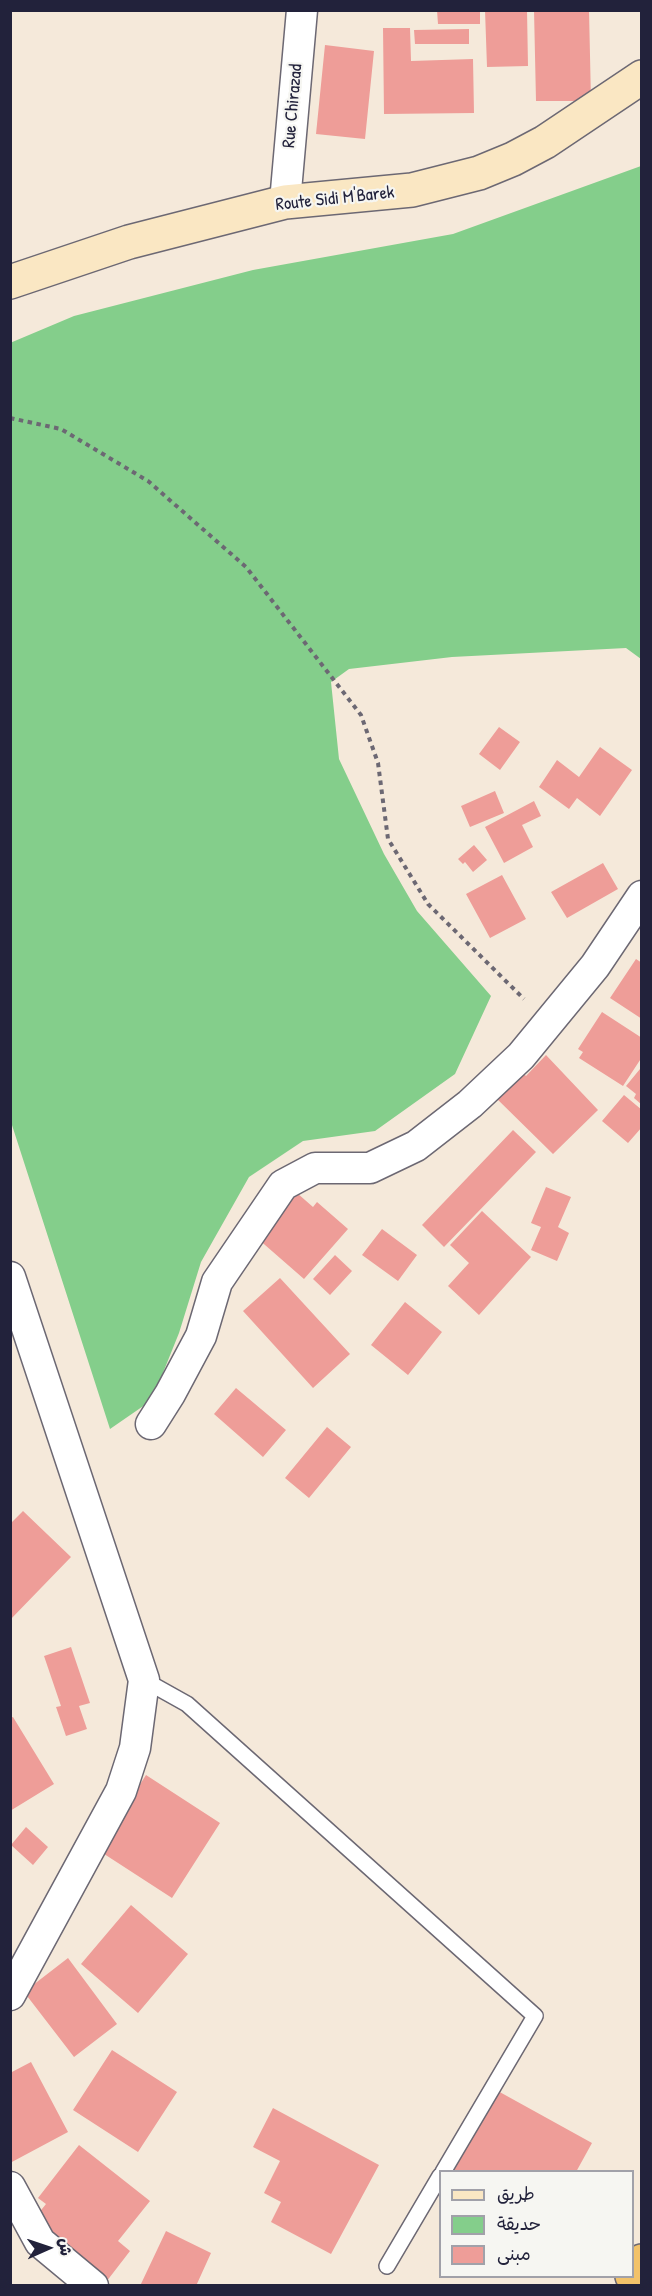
<!DOCTYPE html>
<html>
<head>
<meta charset="utf-8">
<style>
  body { margin:0 }
  #map { position:relative; width:652px; height:2296px; overflow:hidden; background:#f5e9da; font-family:"Patrick Hand","Playpen Sans Arabic",sans-serif }
  canvas { display:block }
  .frame { position:absolute; inset:0; border:12px solid #22223b; pointer-events:none }
  .legend { position:absolute; left:439px; top:2170px; width:195px; height:108px; box-sizing:border-box; background:#f6f6f2; border:2px solid #a1a1a9; margin:0; padding:8px 10px; list-style:none; font-size:18px; color:#22223b }
  .legend li { display:flex; align-items:center; gap:12px; height:30px }
  .legend b { width:30px; border:2px solid #a1a1a9 }
  .north { position:absolute; left:18px; top:2218px; width:60px; height:60px; -webkit-text-stroke:4px #f6f6f2; paint-order:stroke; rotate:87deg; font-size:16px; font-weight:700; line-height:24px; text-align:center; color:#22223b }
  .north::after { content:''; display:block; margin:auto; width:21px; height:27px; background:#22223b; clip-path:polygon(50% 0,100% 100%,50% 72%,0 100%) }
</style>
</head>
<body>
<div id="map">
<canvas width="652" height="2296"></canvas>
<div class="frame"></div>
<ul class="legend">
<li><b style="height:8px;background:#fae7c3"></b>طريق</li>
<li><b style="height:16px;background:#84ce8b"></b>حديقة</li>
<li><b style="height:16px;background:#ee9d98"></b>مبنى</li>
</ul>
<div class="north">ش</div>
</div>
<script>
const g = document.querySelector('canvas').getContext('2d');
g.lineJoin = 'round';
function paint(path, color) { g.fillStyle = color; g.fill(path, 'evenodd'); }
const shape = rows => new Path2D(rows.map(r => 'M' + r).join(''));
function strokePath(path, color, width, dash) { g.strokeStyle = color; g.lineWidth = width; g.lineCap = dash ? 'butt' : 'round'; g.setLineDash(dash || []); g.stroke(path); }
function label(font, color, halo, rows, align = 'center') {
  g.font = font + ' "Patrick Hand",sans-serif'; g.lineWidth = 4.5; g.setLineDash([]); g.textBaseline = 'middle'; g.strokeStyle = halo; g.fillStyle = color; for (const [text, x, y, turn = 0] of rows) {
    g.save(); g.translate(x, y); g.rotate((+turn || 0) * Math.PI / 180); g.textAlign = isNaN(turn) ? turn : align; if (halo) g.strokeText(text, 0, 0); g.fillText(text, 0, 0); g.restore();
  }
}
const green = shape([
  [641,166,641,659,626,648,452,657,349,669,331,682,339,759,384,854,417,911,491,996,455,1074,375,1131,303,1141,249,1177,201,1262,179,1333,152,1400,110,1429,11,1122,10,343,74,316,253,270,453,234]
]);
const building = shape([
  [437,10,480,10,480,24,438,24],
  [485,10,527,10,528,66,487,67],
  [534,10,589,10,591,101,536,101],
  [383,28,410,28,411,61,473,59,474,113,384,114],
  [469,29,469,44,415,44,414,30],
  [325,45,374,51,365,139,316,134],
  [499,727,520,742,500,770,479,754],
  [600,747,632,770,600,816,577,798,569,809,539,787,557,760,579,777],
  [495,791,504,813,470,827,461,806],
  [534,801,541,816,522,825,533,847,504,863,485,827],
  [474,845,487,860,473,872,465,862,463,864,458,859],
  [603,863,618,889,567,918,551,892],
  [502,875,526,919,490,938,466,894],
  [636,959,642,963,642,1019,610,998],
  [602,1012,642,1038,642,1057,623,1086,579,1058,583,1052,578,1049],
  [546,1055,598,1110,553,1154,493,1095,519,1069,526,1076],
  [640,1069,642,1070,642,1105,634,1098,636,1094,626,1086],
  [624,1095,642,1110,642,1127,628,1143,602,1121],
  [513,1130,536,1152,444,1247,422,1225],
  [546,1187,571,1197,558,1227,569,1233,557,1261,531,1250,541,1227,531,1223],
  [297,1193,313,1207,317,1202,348,1229,304,1279,257,1238],
  [482,1211,531,1257,479,1315,448,1286,469,1263,450,1245],
  [382,1229,417,1255,398,1281,362,1255],
  [335,1255,352,1271,330,1295,313,1279],
  [280,1278,350,1354,313,1388,243,1311],
  [405,1302,442,1332,408,1375,371,1345],
  [236,1388,286,1430,263,1457,214,1414],
  [327,1427,351,1447,309,1498,285,1478],
  [23,1511,71,1557,10,1620,10,1524],
  [71,1647,90,1703,79,1706,87,1729,66,1736,56,1707,61,1706,44,1656],
  [13,1717,54,1784,10,1811,10,1718],
  [146,1775,220,1823,172,1898,98,1850],
  [26,1827,48,1847,33,1865,11,1845],
  [131,1905,188,1954,138,2013,81,1964],
  [68,1958,117,2024,74,2057,24,1992],
  [112,2050,177,2092,138,2152,73,2110],
  [31,2062,68,2132,10,2163,10,2073],
  [487,2085,592,2143,576,2172,440,2172],
  [273,2108,379,2165,331,2254,271,2222,281,2202,264,2193,280,2161,253,2147],
  [79,2145,150,2201,118,2241,130,2251,103,2286,25,2230,46,2204,38,2198],
  [166,2231,211,2253,196,2286,140,2286]
]);
const path = shape([
  [10,418,61,429,148,481,246,567,361,715,378,763,388,839,428,904,524,999]
]);
const lane = shape([
  [144,1680,187,1704,535,2016,443,2172],
  [387,2266,440,2176]
]);
const street = shape([
  [285,202,302,10],
  [10,1277,144,1680,135,1748,121,1791,10,1995],
  [151,1424,170,1394,201,1336,217,1282,283,1185,315,1168,370,1168,416,1146,470,1104,521,1056,595,966,642,896],
  [10,2187,40,2242,93,2286]
]);
const secondary = shape([
  [10,282,129,242,285,202,412,190,479,173,513,159,545,142,642,77]
]);
const highway = shape([
  [632,2276,642,2261]
]);
const streetNames = [
  ["Rue Chirazad",293,106,-85],
  ["Route Sidi M'Barek",335,199,-6]
];
paint(green, '#84ce8b');
paint(building, '#ee9d98');
strokePath(lane, '#6c6873', 18);
strokePath(street, '#6c6873', 33);
strokePath(secondary, '#6c6873', 36);
strokePath(highway, '#6c6873', 36);
strokePath(path, '#6c6873', 4, [4.5, 4.5]);
strokePath(lane, '#fff', 15);
strokePath(street, '#fff', 30);
strokePath(secondary, '#fae7c3', 33);
strokePath(highway, '#f2c26a', 33);
label('18px', '#22223b', '#f6f6f2', streetNames);
</script>
</body>
</html>
